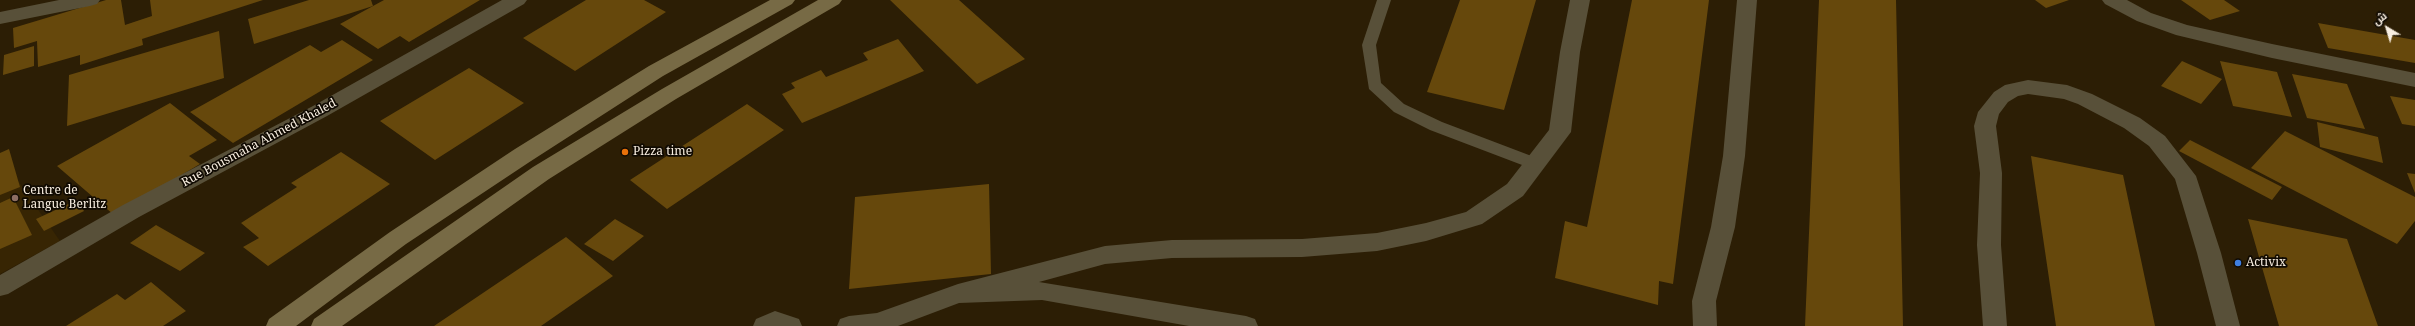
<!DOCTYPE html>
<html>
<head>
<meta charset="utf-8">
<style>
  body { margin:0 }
  #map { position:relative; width:2415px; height:326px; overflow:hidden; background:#2c1e05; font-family:"Noto Serif",Cairo,serif }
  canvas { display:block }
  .north { position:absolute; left:2367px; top:8px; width:40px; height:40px; -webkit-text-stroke:3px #100a02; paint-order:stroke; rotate:322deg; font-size:11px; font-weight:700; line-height:16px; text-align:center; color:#f9efe1 }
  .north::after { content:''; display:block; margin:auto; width:14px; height:18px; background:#f9efe1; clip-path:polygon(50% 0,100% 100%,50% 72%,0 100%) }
</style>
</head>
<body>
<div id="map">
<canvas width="2415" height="326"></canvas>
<div class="north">ش</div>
</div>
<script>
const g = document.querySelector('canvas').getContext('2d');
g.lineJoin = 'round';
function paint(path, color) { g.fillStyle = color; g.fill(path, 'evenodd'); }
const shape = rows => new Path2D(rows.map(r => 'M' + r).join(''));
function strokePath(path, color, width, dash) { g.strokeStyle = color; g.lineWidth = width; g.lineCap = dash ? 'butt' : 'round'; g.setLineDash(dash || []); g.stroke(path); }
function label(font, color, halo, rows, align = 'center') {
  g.font = font + ' "Noto Serif",serif'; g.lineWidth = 3.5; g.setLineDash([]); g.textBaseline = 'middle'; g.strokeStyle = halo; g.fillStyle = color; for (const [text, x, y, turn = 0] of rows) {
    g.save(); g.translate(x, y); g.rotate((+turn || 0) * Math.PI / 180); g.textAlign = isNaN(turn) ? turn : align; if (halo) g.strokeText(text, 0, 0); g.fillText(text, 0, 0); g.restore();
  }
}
const built = shape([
  [0,155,60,241,0,274]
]);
const building = shape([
  [106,0,121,0,125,25,152,16,150,0,263,0,142,39,143,45,80,65,80,55,38,67,37,41,14,48,13,28],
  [309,0,371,0,373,6,384,0,480,0,409,42,400,36,378,49,340,24,373,6,254,44,248,19],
  [586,0,644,0,666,12,575,71,523,38],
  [890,0,959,0,1025,59,977,84],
  [1460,0,1536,0,1504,110,1427,92],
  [1632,0,1709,0,1673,284,1659,281,1658,305,1555,278,1565,221,1587,227],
  [1819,0,1896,0,1903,326,1805,326],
  [2035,0,2069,0,2046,8],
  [2181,0,2224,0,2240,11,2210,20],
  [2318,23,2415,40,2415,63,2328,48],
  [219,31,224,78,67,126,69,75],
  [898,39,924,71,802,123,782,94,795,88,791,83,821,70,826,77,868,60,863,53],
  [342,40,373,60,233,143,190,112,310,45,321,52],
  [34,46,34,66,3,75,4,55],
  [2182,61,2222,79,2201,104,2161,86],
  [2220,61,2277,72,2292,117,2233,106],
  [469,68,524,103,435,160,380,121],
  [2292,74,2347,84,2365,129,2307,118],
  [2390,96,2415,100,2415,126,2402,124],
  [170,103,217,140,189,156,200,164,114,215,57,166],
  [747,104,784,130,667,209,630,180],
  [2317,122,2378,137,2383,163,2320,147],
  [2285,131,2415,197,2415,221,2397,244,2251,168],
  [2190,140,2282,187,2272,200,2179,151],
  [9,149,20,187,0,195,0,153],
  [341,152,390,184,268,266,243,247,259,238,241,223,297,187,291,183],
  [2031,156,2123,175,2155,326,2056,326],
  [2407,173,2415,174,2415,193],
  [989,184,991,274,849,289,855,197],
  [13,197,32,235,0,249,0,203],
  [77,200,84,211,44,231,36,219],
  [615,219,644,236,613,261,584,244],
  [2248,219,2347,239,2378,326,2279,326],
  [156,225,205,253,180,271,130,243],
  [566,237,613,276,541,326,434,326],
  [151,282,186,311,163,326,66,326,117,294,125,300]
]);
const lane = shape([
  [1377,0,1391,0,1376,45,1381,83,1404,104,1442,122,1542,160,1544,164,1542,168,1530,168,1430,130,1394,112,1369,89,1362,45,1377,0]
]);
const street = shape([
  [59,0,100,0,97,4,90,6,0,24,0,12,59,0],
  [502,0,527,0,524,4,327,116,139,217,8,294,0,296,0,275,123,205,313,106,502,0],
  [1570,0,1590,0,1580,52,1571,132,1523,196,1482,224,1426,241,1377,251,1302,257,1172,258,1105,264,1039,282,1246,316,1255,319,1258,326,1189,326,1042,300,959,303,898,326,837,326,840,319,849,316,877,313,958,284,1105,246,1172,240,1302,239,1377,233,1426,223,1466,212,1507,184,1549,130,1560,52,1570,0],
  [1737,0,1757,0,1745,156,1735,227,1716,301,1717,326,1693,326,1692,301,1711,227,1723,156,1737,0],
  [2102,0,2127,0,2151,13,2187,25,2272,44,2415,73,2415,87,2272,58,2176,35,2137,21,2105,4,2102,0],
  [2028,80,2067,85,2092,94,2140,118,2165,136,2196,176,2221,253,2240,326,2216,326,2197,253,2175,179,2149,146,2124,128,2078,104,2064,99,2028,94,2018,96,2008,102,1999,114,1996,126,2002,173,2001,245,2007,326,1983,326,1977,245,1980,173,1974,126,1978,112,1994,92,2005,85,2028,80],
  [775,311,799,319,802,326,753,326,756,319,775,311]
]);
const secondary = shape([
  [770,0,795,0,792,4,663,76,531,161,406,244,296,326,266,326,269,319,390,232,515,149,649,66,770,0],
  [818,0,842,0,839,4,676,99,549,179,342,326,311,326,314,319,533,167,662,89,818,0]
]);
const markers = [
  [625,152,4,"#e8710a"],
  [15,198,4,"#8d6e63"],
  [2238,263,4,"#3f7fe0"]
];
const streetNames = [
  ["Rue Bousmaha Ahmed Khaled",259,143,-28]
];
const poiNames = [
  ["Pizza time",633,152],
  ["Centre de",23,191],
  ["Langue Berlitz",23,205],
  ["Activix",2246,263]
];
paint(built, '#372503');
paint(building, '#66480c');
paint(lane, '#585039');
paint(street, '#585039');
paint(secondary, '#776a45');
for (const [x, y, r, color] of markers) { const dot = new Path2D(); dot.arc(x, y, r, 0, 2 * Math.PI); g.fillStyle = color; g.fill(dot); strokePath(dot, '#100a02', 1.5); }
label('12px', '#f9efe1', '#100a02', streetNames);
label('12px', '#f9efe1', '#100a02', poiNames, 'left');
</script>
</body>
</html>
